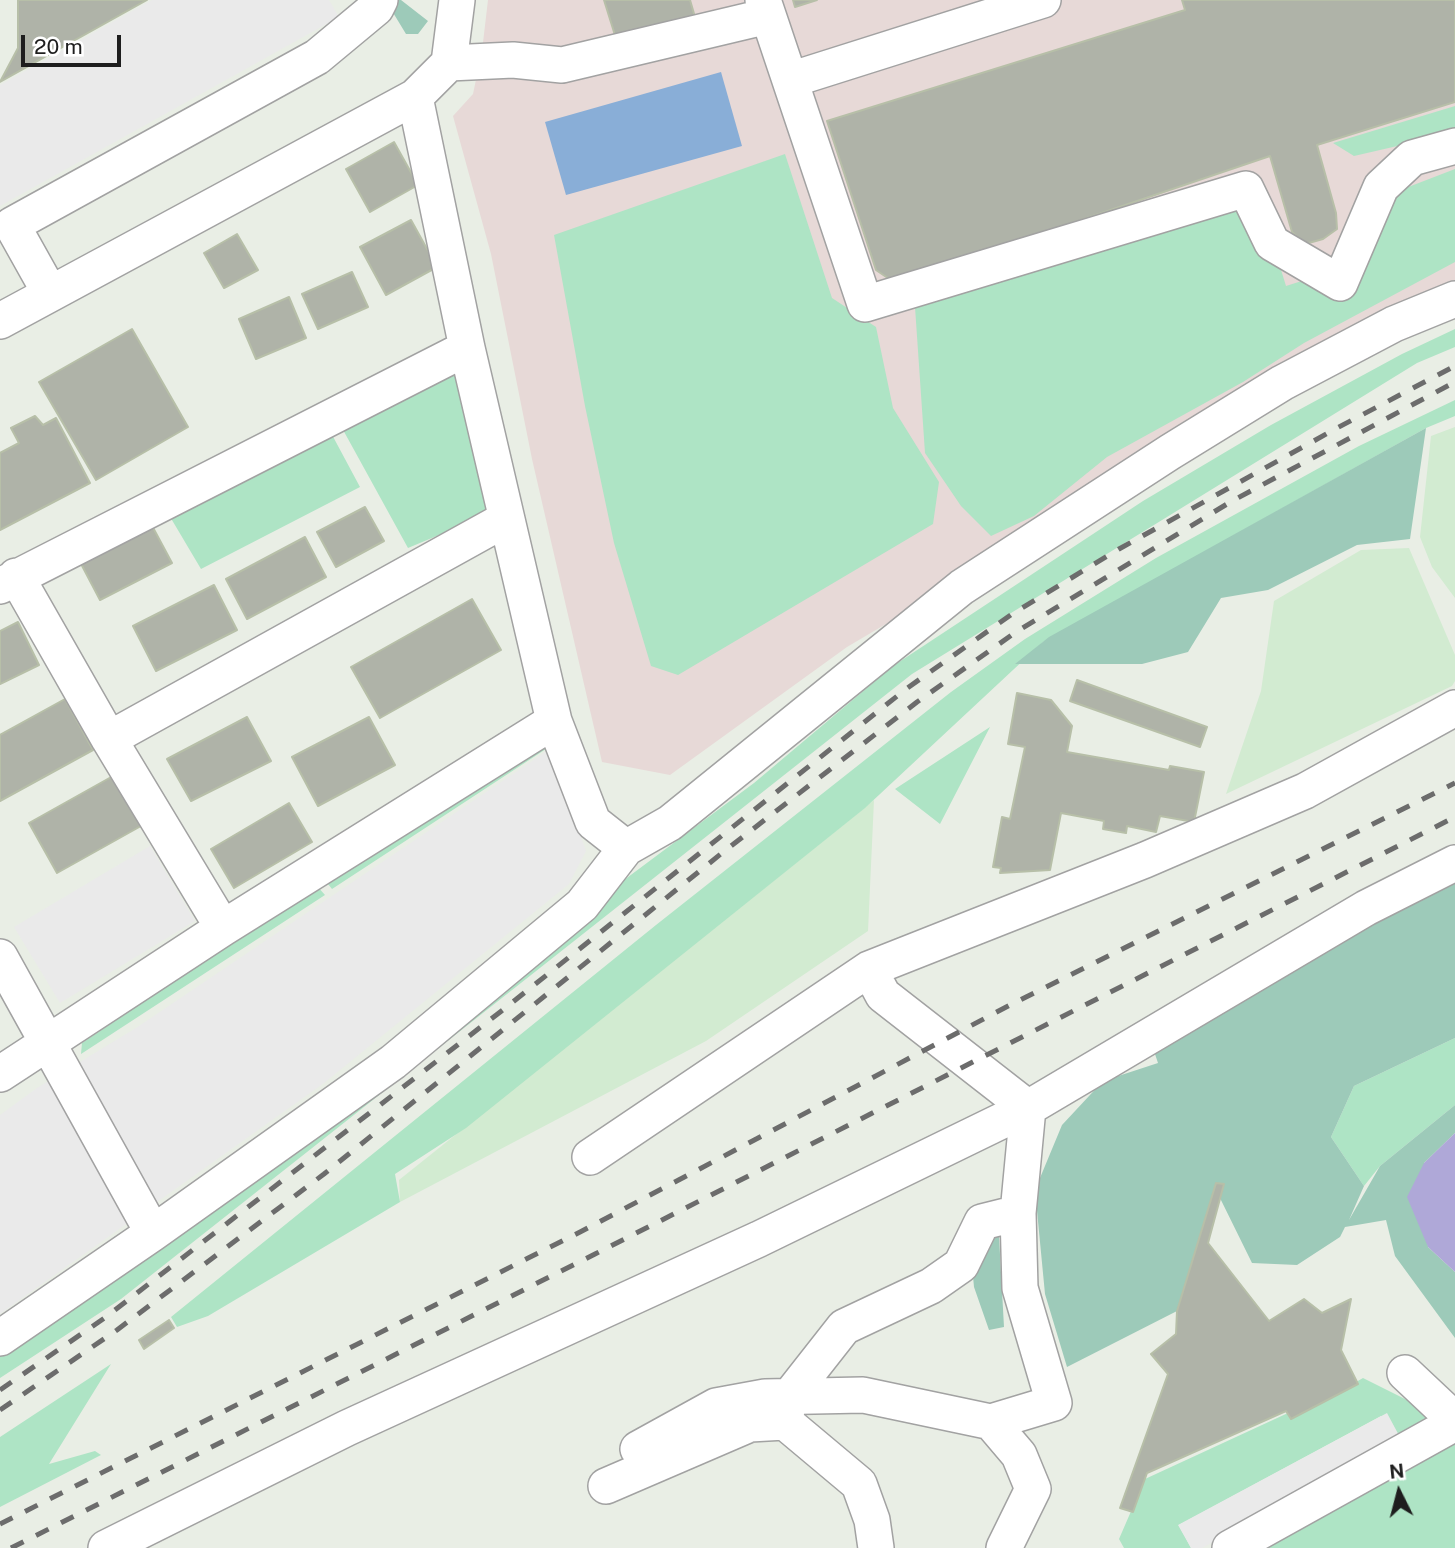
<!DOCTYPE html>
<html>
<head>
<meta charset="utf-8">
<style>
  body { margin:0 }
  #map { position:relative; width:1455px; height:1548px; overflow:hidden; background:#e9eee5; font-family:"Public Sans",sans-serif }
  canvas { display:block }
  .north { position:absolute; left:1364px; top:1457px; width:70px; height:70px; -webkit-text-stroke:5px #fff; paint-order:stroke; rotate:354deg; font-size:19px; font-weight:700; line-height:28px; text-align:center; color:#1e1e1e }
  .north::after { content:''; display:block; margin:auto; width:24px; height:32px; background:#1e1e1e; clip-path:polygon(50% 0,100% 100%,50% 72%,0 100%) }
  .scale { position:absolute; left:21px; top:35px; width:100px; height:32px; box-sizing:border-box; border:4px solid #1e1e1e; border-top:0; padding-left:9px; font-size:21px; line-height:24px; white-space:nowrap; color:#1e1e1e; -webkit-text-stroke:5px #fff; paint-order:stroke }
</style>
</head>
<body>
<div id="map">
<canvas width="1455" height="1548"></canvas>
<div class="north">N</div>
<div class="scale">20 m</div>
</div>
<script>
const g = document.querySelector('canvas').getContext('2d');
g.lineJoin = 'round';
function paint(path, color) { g.fillStyle = color; g.fill(path, 'evenodd'); }
const shape = rows => new Path2D(rows.map(r => 'M' + r).join(''));
function strokePath(path, color, width, dash) { g.strokeStyle = color; g.lineWidth = width; g.lineCap = dash ? 'butt' : 'round'; g.setLineDash(dash || []); g.stroke(path); }
const industrial = shape([
  [488,0,1455,0,1455,288,847,647,670,775,602,762,532,459,491,254,453,116,473,94,482,51]
]);
const farmland = shape([
  [1455,427,1455,598,1432,567,1420,537,1431,436],
  [1409,548,1455,655,1455,681,1452,686,1226,794,1261,691,1274,601,1361,550],
  [874,800,868,931,706,1041,400,1202,399,1180]
]);
const grass = shape([
  [1455,106,1455,130,1432,138,1354,156,1333,143],
  [785,154,832,298,876,327,893,408,939,482,933,524,678,675,651,666,614,543,585,406,554,235],
  [1455,169,1455,262,1304,343,1243,382,1107,457,1034,516,991,536,961,506,925,453,915,307,1258,195,1286,286,1327,273,1372,201],
  [1455,329,1455,347,1417,363,912,674,121,1299,0,1378,0,1346,754,783,893,666,1143,501,1271,425,1402,354],
  [460,368,489,514,408,548,342,428],
  [1455,400,1455,416,1426,428,1043,642,865,808,466,1128,395,1174,400,1202,208,1316,177,1327,171,1317,656,925,951,692,1025,639,1156,558,1359,446],
  [330,431,360,487,201,569,169,515],
  [990,727,940,824,895,789],
  [535,741,549,747,332,889,324,879],
  [317,886,325,895,81,1054,82,1043],
  [1455,1038,1455,1105,1380,1166,1364,1186,1331,1137,1354,1086],
  [111,1364,49,1464,95,1451,101,1455,0,1507,0,1437],
  [1363,1378,1429,1411,1429,1426,1402,1441,1381,1416,1179,1525,1191,1548,1124,1548,1119,1539,1145,1479,1288,1413,1292,1419],
  [1455,1442,1455,1548,1262,1548]
]);
const forest = shape([
  [396,0,401,0,428,21,418,34,406,34,389,6],
  [1426,428,1410,539,1357,545,1268,590,1221,598,1188,652,1142,664,1015,664,1049,637],
  [1455,864,1455,1038,1354,1086,1331,1137,1364,1186,1349,1220,1380,1166,1455,1105,1455,1133,1424,1163,1428,1247,1455,1272,1455,1338,1395,1256,1386,1220,1345,1227,1340,1237,1297,1265,1252,1263,1219,1196,1220,1184,1217,1183,1177,1311,1067,1367,1045,1294,1035,1190,1062,1125,1103,1081,1158,1063,1151,1042],
  [998,1218,1004,1327,989,1330,974,1287,971,1255]
]);
const pitch = shape([
  [721,72,742,146,566,195,545,122]
]);
const parking = shape([
  [152,0,329,0,339,17,0,206,0,85],
  [550,749,586,851,569,884,324,1083,0,1314,0,1115,37,1088,136,1028],
  [150,846,195,921,60,1003,14,927],
  [1387,1413,1402,1441,1202,1548,1191,1548,1178,1525]
]);
const water = shape([
  [1455,1133,1455,1272,1428,1247,1407,1197,1424,1163]
]);
const building = shape([
  [18,0,147,0,0,82,18,48,18,0],
  [604,0,690,0,697,24,619,48,604,0],
  [793,0,817,0,795,7,793,0],
  [1182,0,1455,0,1455,102,1317,145,1336,213,1337,229,1323,239,1305,244,1292,232,1270,156,895,283,876,270,827,121,1185,10,1182,0],
  [394,142,418,185,370,212,346,169,394,142],
  [411,220,437,267,386,295,360,247,411,220],
  [237,234,258,270,224,288,204,253,237,234],
  [352,272,368,307,318,329,302,294,352,272],
  [289,297,306,338,256,359,239,319,289,297],
  [132,329,188,427,96,480,39,382,132,329],
  [35,416,43,425,56,418,90,483,0,530,0,453,19,443,11,428,35,416],
  [365,507,384,541,336,567,317,532,365,507],
  [150,522,172,563,100,600,79,560,150,522],
  [305,537,326,577,247,619,226,579,305,537],
  [214,585,237,630,156,671,133,626,214,585],
  [472,599,501,650,380,718,351,667,472,599],
  [18,622,39,665,0,684,0,631,18,622],
  [1077,680,1207,727,1200,747,1070,701,1077,680],
  [1017,693,1051,700,1072,726,1067,752,1169,770,1170,766,1204,772,1194,822,1160,816,1156,832,1127,826,1126,833,1103,829,1104,821,1061,813,1050,870,1000,873,1001,868,993,867,1002,817,1010,819,1025,747,1008,744,1017,693],
  [65,699,93,750,0,801,0,735,65,699],
  [247,717,271,761,191,801,167,759,247,717],
  [369,717,395,765,318,806,292,757,369,717],
  [113,776,141,826,57,873,29,823,113,776],
  [289,803,312,842,234,888,211,849,289,803],
  [1216,1183,1224,1184,1208,1243,1269,1321,1304,1299,1322,1313,1351,1299,1341,1350,1358,1384,1291,1419,1286,1411,1147,1473,1133,1512,1120,1508,1168,1374,1151,1354,1176,1334,1177,1311,1216,1183],
  [169,1320,174,1328,144,1349,139,1340,169,1320]
]);
const minor = shape([
  [763,0,865,304,1246,189,1272,243,1340,283,1381,187,1412,158,1455,146],
  [449,63,513,60,562,65,768,16],
  [790,80,1043,0],
  [415,97,467,348,554,721,593,822,626,848],
  [50,293,12,225,317,57,376,8,380,0],
  [0,321,415,97,449,63,457,0],
  [16,576,109,739,223,928],
  [0,586,467,348],
  [109,739,506,519],
  [0,957,153,1233],
  [869,969,883,995,1028,1108],
  [0,1074,223,928,554,721],
  [590,1157,869,969,1145,860,1305,791,1455,708],
  [0,1338,153,1233,393,1062,582,905,626,848,670,823,962,587,1170,452,1282,383,1394,324,1455,299],
  [1405,1373,1455,1420],
  [991,1422,1019,1455,1033,1489,1004,1548],
  [638,1449,716,1406,765,1397,863,1395,991,1422,1054,1403,1020,1288,1018,1213,1028,1108],
  [606,1486,750,1424,785,1422],
  [106,1548,347,1428,759,1239,1028,1108,1366,908,1455,863],
  [876,1548,872,1520,859,1484,785,1422,789,1397,844,1327,931,1286,961,1265,982,1222,1018,1213],
  [1230,1548,1455,1423]
]);
const rail = shape([
  [0,1390,106,1317,504,1009,906,689,1012,614,1119,549,1337,428,1455,366],
  [0,1410,117,1330,324,1174,722,853,917,702,1016,632,1232,501,1455,382],
  [0,1524,582,1231,1012,1004,1455,783],
  [11,1548,595,1254,1455,817]
]);
paint(industrial, '#e7d9d7');
paint(farmland, '#d2ebd1');
paint(grass, '#aee4c5');
paint(forest, '#9dcab9');
paint(pitch, '#89aed7');
paint(parking, '#eaeaea');
paint(water, '#afa8d8');
paint(building, '#afb3a8');
strokePath(building, '#b7bfa8', 2);
strokePath(minor, '#a2a2a2', 38);
strokePath(minor, '#fff', 35);
strokePath(rail, '#6c6c6c', 5, [14, 14]);
</script>
</body>
</html>
